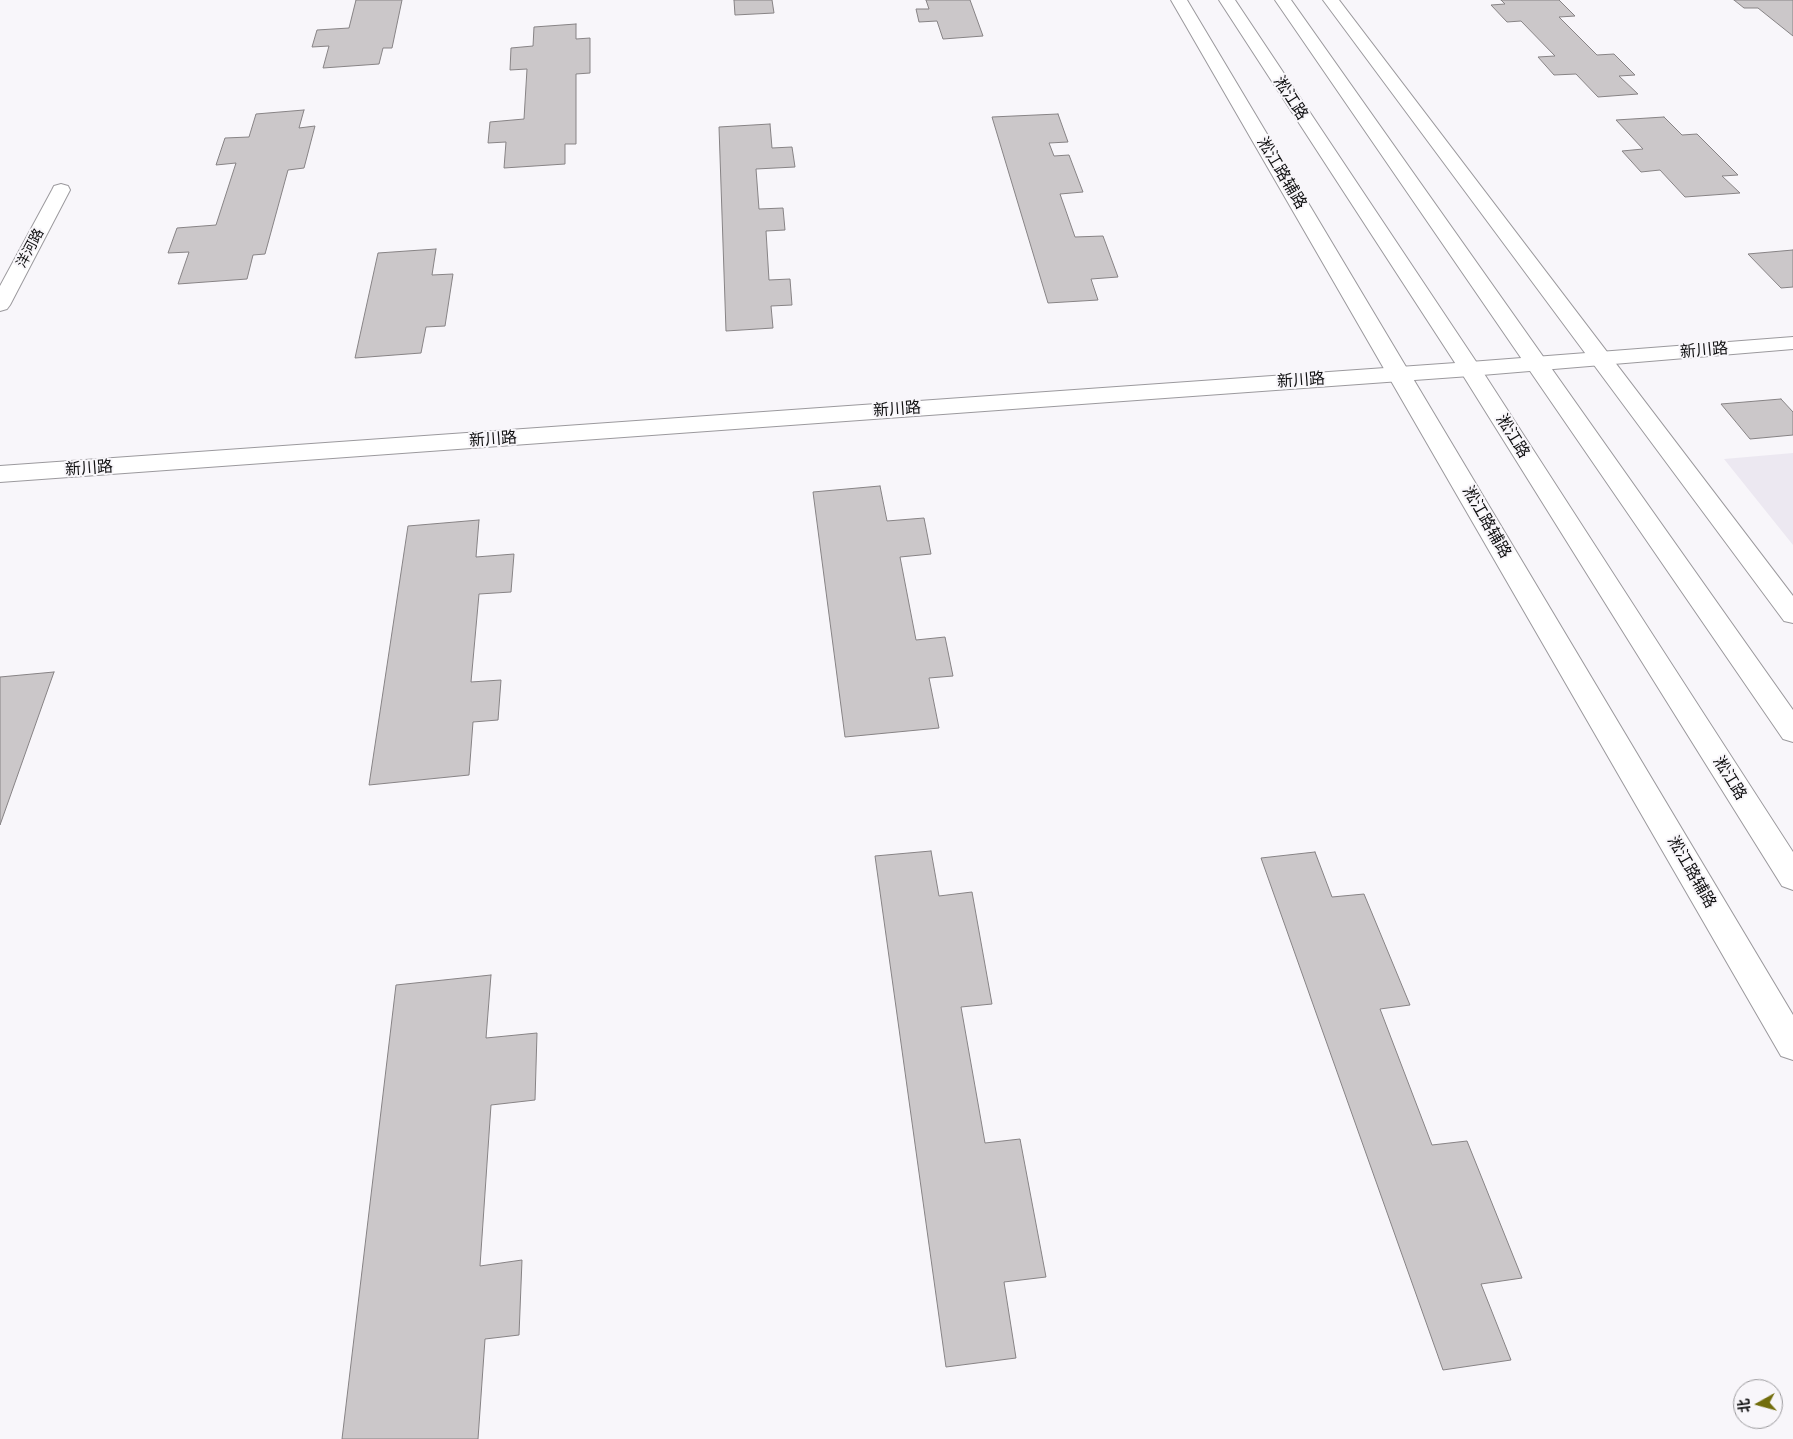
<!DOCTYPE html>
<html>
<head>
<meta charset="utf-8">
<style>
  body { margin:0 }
  #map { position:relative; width:1793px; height:1439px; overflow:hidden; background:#f8f6fa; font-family:Lato,"Noto Sans SC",sans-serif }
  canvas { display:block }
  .north { position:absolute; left:1733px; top:1379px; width:50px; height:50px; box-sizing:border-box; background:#f8f6fa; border:1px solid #9b9a9d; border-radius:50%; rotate:263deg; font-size:14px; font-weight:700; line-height:20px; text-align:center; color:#101011 }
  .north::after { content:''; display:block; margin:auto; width:18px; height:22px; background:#726d0c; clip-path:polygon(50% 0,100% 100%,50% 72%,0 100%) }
</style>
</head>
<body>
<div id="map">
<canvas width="1793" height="1439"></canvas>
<div class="north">北</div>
</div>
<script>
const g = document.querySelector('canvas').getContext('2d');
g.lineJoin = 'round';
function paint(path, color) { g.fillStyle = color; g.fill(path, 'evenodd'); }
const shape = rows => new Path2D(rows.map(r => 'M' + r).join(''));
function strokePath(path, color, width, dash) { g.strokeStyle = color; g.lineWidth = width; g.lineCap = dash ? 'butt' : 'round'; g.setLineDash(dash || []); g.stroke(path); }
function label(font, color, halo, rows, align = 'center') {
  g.font = font + ' Lato,"Noto Sans SC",sans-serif'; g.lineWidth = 4; g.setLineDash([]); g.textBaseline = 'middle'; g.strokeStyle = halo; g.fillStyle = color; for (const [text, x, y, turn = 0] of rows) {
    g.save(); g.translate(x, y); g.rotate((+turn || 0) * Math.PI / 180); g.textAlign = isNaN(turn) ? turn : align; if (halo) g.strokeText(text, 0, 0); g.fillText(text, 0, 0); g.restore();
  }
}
const built = shape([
  [1793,453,1793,545,1724,459]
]);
const building = shape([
  [356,0,402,0,392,48,383,48,379,64,323,68,329,46,312,47,317,30,349,28,356,0],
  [734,0,772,0,774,13,735,15,734,0],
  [926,0,970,0,983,36,943,39,937,21,919,22,916,9,929,9,926,0],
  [1501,0,1559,0,1575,16,1559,17,1597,55,1614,54,1635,75,1619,76,1638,94,1598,97,1576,74,1554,75,1538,57,1555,56,1521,21,1507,22,1491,5,1505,4,1501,0],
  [1734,0,1793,0,1793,36,1758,8,1744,8,1734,0],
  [576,24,576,39,590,38,590,73,576,74,576,144,565,144,565,164,504,168,506,142,488,143,490,122,524,119,527,69,510,70,511,48,533,46,534,27,576,24],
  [304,110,299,128,315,126,304,168,288,170,265,254,253,255,247,279,178,284,189,252,168,253,177,228,216,225,236,163,216,165,225,138,249,137,256,114,304,110],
  [1058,114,1068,142,1049,143,1054,156,1069,155,1083,192,1060,194,1075,237,1103,236,1118,277,1091,279,1098,300,1048,303,992,117,1058,114],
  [1664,117,1682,135,1697,134,1738,175,1722,176,1740,193,1685,197,1660,170,1641,172,1622,151,1643,149,1616,120,1664,117],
  [770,124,772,148,792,147,795,167,756,169,759,209,783,208,785,230,766,231,769,280,790,279,792,305,771,306,773,328,726,331,719,127,770,124],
  [436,249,432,275,453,274,445,326,426,327,421,353,355,358,378,253,436,249],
  [1793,250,1793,287,1781,288,1748,254,1793,250],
  [1781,399,1793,412,1793,435,1750,439,1721,404,1781,399],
  [880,486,887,521,924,518,931,554,900,557,916,640,945,637,953,676,929,678,939,728,845,737,813,492,880,486],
  [479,520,476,557,514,554,511,592,479,594,471,682,501,680,498,720,473,722,469,775,369,785,408,526,479,520],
  [54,672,0,825,0,677,54,672],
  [931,851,939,896,972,892,992,1004,961,1007,985,1143,1020,1139,1046,1277,1004,1282,1016,1358,946,1367,875,856,931,851],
  [1315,852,1332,897,1364,894,1410,1005,1380,1009,1432,1145,1467,1141,1522,1278,1481,1284,1511,1360,1443,1370,1261,858,1315,852],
  [491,975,486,1038,537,1033,535,1100,491,1105,480,1266,522,1260,519,1335,485,1339,478,1439,342,1439,396,985,491,975]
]);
const street = shape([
  [1171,0,1187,0,1793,1015,1793,1060,1781,1056,1171,0],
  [1323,0,1339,0,1793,596,1793,623,1784,621,1323,0]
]);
const secondary = shape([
  [61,184,68,186,70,190,10,305,7,309,0,311,0,286,52,190,54,186,61,184],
  [1793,337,1793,349,1470,376,0,482,0,466,1470,362,1793,337]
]);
const primary = shape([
  [1219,0,1235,0,1481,369,1793,852,1793,890,1782,886,1459,369,1219,0],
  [1275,0,1291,0,1793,710,1793,742,1783,739,1275,0]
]);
const farStreetnames = [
  ["洋河路",30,248,-62]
];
const streetNames = [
  ["淞江路",1291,98,57],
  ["淞江路辅路",1282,173,59],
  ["新川路",1704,350,-5],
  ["新川路",1301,380,-4],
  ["新川路",897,409,-4],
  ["淞江路",1513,436,58],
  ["新川路",493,439,-4],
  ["新川路",89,468,-4],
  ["淞江路辅路",1487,522,60],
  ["淞江路",1730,778,58],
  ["淞江路辅路",1692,872,60]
];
paint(built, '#ece8f1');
paint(building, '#cbc7c9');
strokePath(building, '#878385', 1);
strokePath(street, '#9b999d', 2);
strokePath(secondary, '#9b999d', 2);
strokePath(primary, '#9b999d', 2);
paint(street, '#fff');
paint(secondary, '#fff');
paint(primary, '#fff');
label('14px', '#101011', '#f8f6fa', farStreetnames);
label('16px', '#101011', '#f8f6fa', streetNames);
</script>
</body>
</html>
